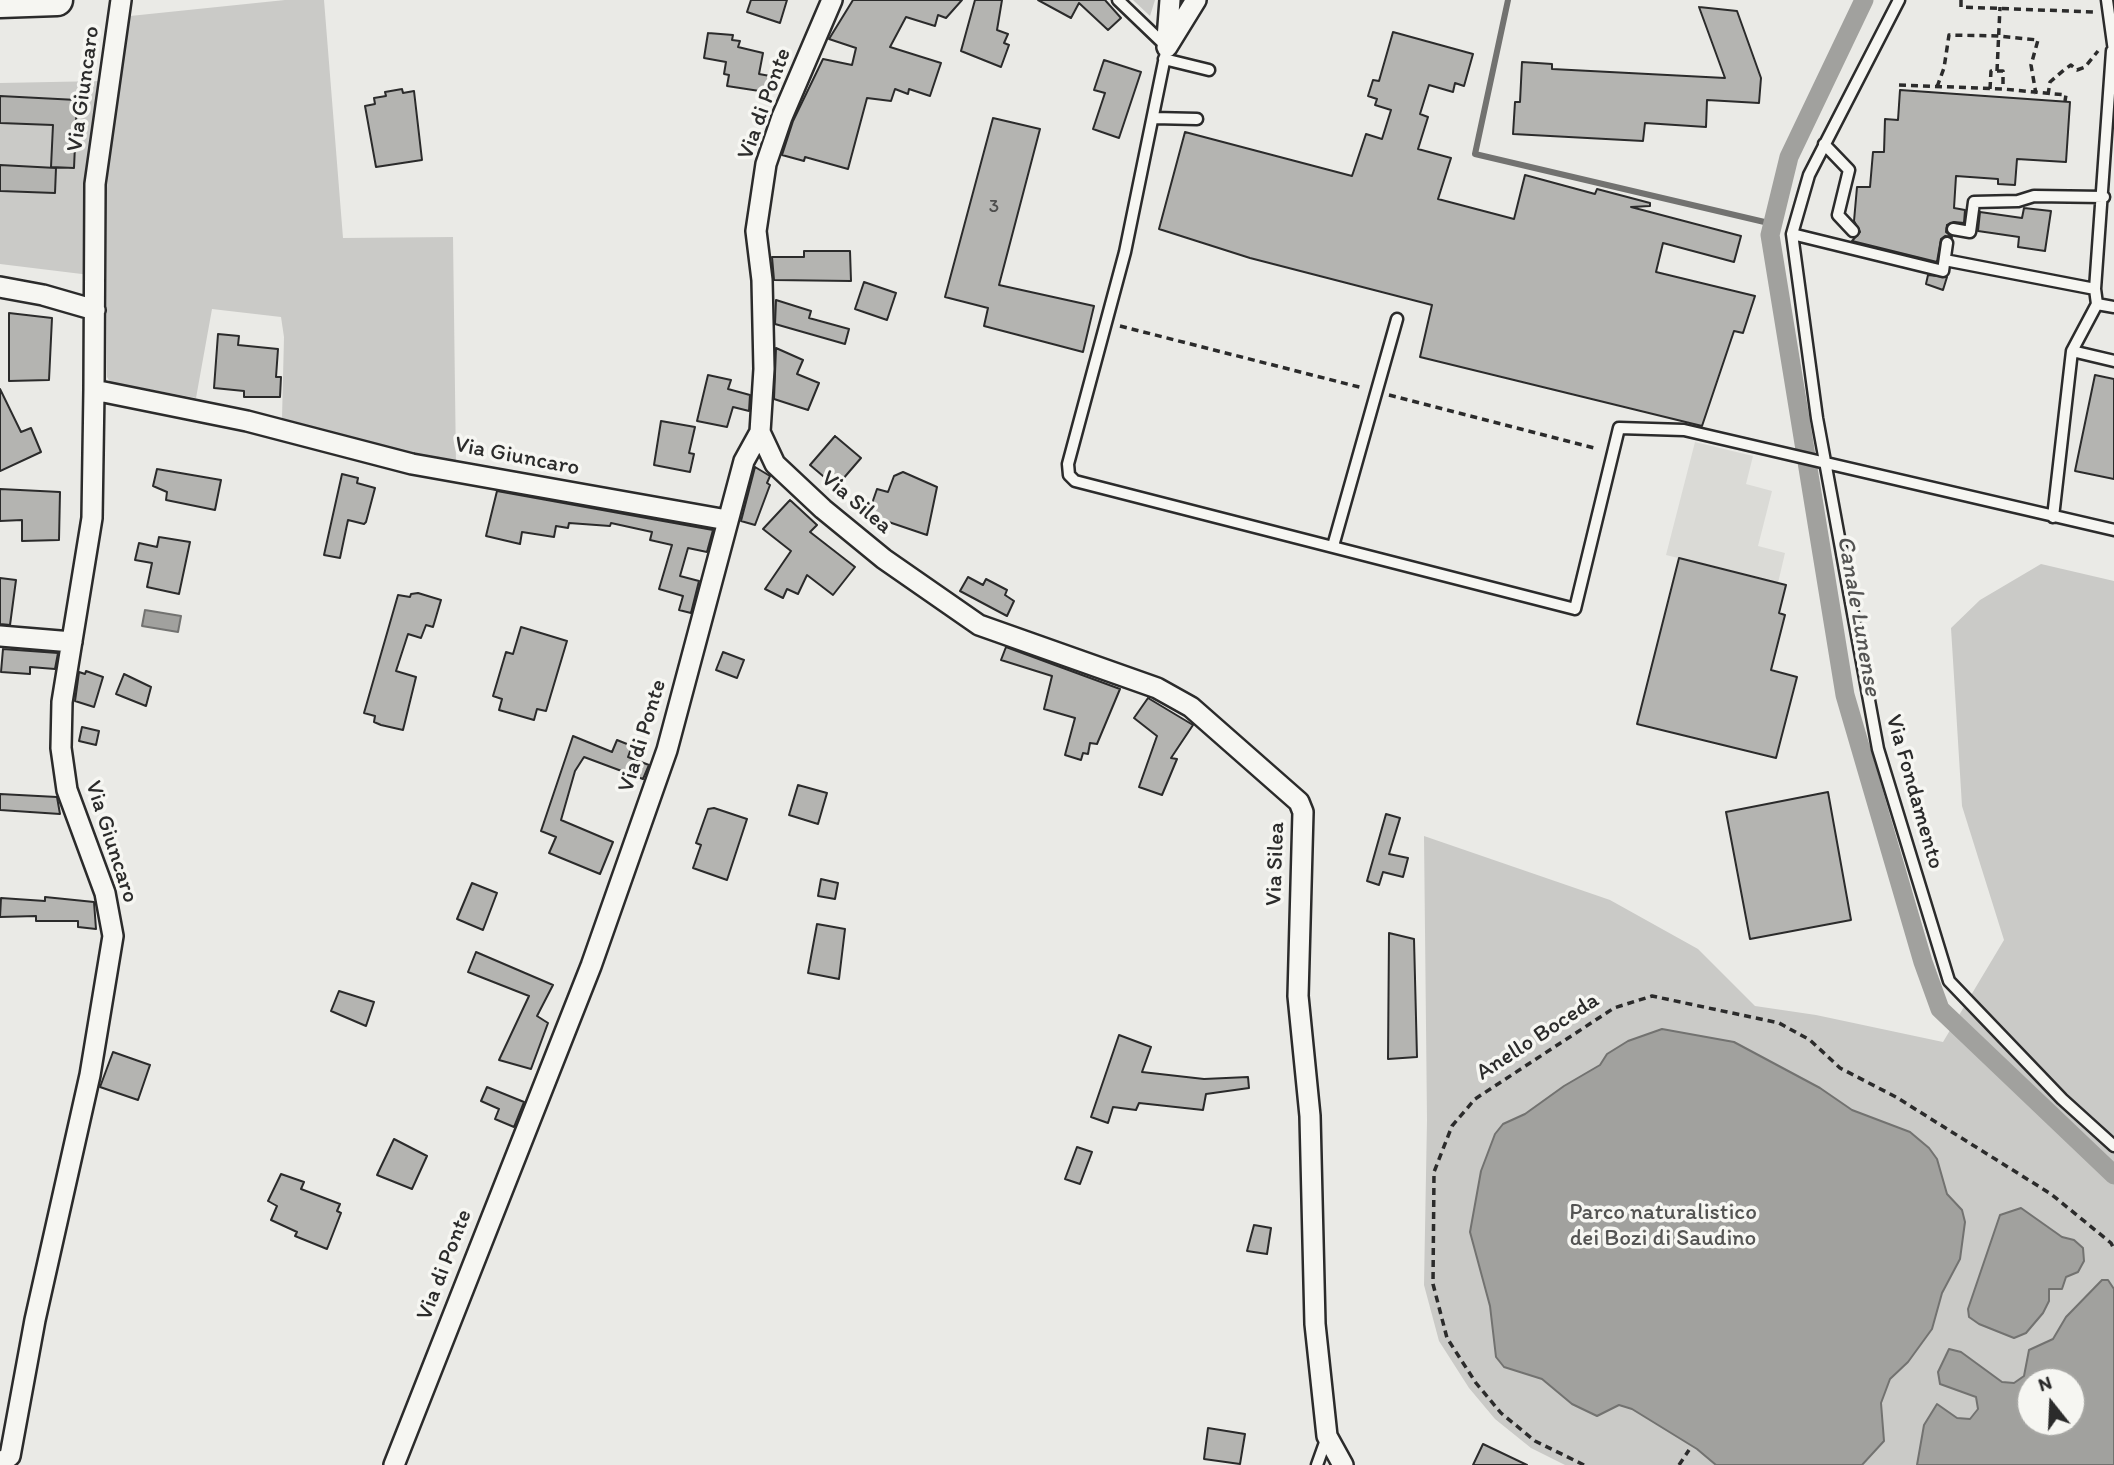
<!DOCTYPE html>
<html>
<head>
<meta charset="utf-8">
<style>
  body { margin:0 }
  #map { position:relative; width:2114px; height:1465px; overflow:hidden; background:#eaeae6; font-family:Itim,sans-serif }
  canvas { display:block }
  .north { position:absolute; left:2016px; top:1367px; width:70px; height:70px; box-sizing:border-box; background:#f6f6f2; border:2px solid #a5a5a2; border-radius:50%; rotate:342deg; font-size:19px; font-weight:700; line-height:28px; text-align:center; color:#2b2b2b }
  .north::after { content:''; display:block; margin:auto; width:24px; height:32px; background:#2b2b2b; clip-path:polygon(50% 0,100% 100%,50% 72%,0 100%) }
</style>
</head>
<body>
<div id="map">
<canvas width="2114" height="1465"></canvas>
<div class="north">N</div>
</div>
<script>
const g = document.querySelector('canvas').getContext('2d');
g.lineJoin = 'round';
function paint(path, color) { g.fillStyle = color; g.fill(path, 'evenodd'); }
const shape = rows => new Path2D(rows.map(r => 'M' + r).join(''));
function strokePath(path, color, width, dash) { g.strokeStyle = color; g.lineWidth = width; g.lineCap = dash ? 'butt' : 'round'; g.setLineDash(dash || []); g.stroke(path); }
function label(font, color, halo, rows, align = 'center') {
  g.font = font + ' Itim,sans-serif'; g.lineWidth = 7; g.setLineDash([]); g.textBaseline = 'middle'; g.strokeStyle = halo; g.fillStyle = color; for (const [text, x, y, turn = 0] of rows) {
    g.save(); g.translate(x, y); g.rotate((+turn || 0) * Math.PI / 180); g.textAlign = isNaN(turn) ? turn : align; if (halo) g.strokeText(text, 0, 0); g.fillText(text, 0, 0); g.restore();
  }
}
const built = shape([
  [1695,442,1753,456,1746,484,1772,491,1758,546,1785,553,1778,583,1666,555]
]);
const green = shape([
  [285,0,324,0,343,238,453,237,456,466,282,419,284,337,281,317,212,309,196,398,110,382,107,377,107,188,113,105,130,16],
  [1133,0,1155,0,1150,16],
  [102,81,90,275,0,264,0,83],
  [2041,564,2114,581,2114,1465,1565,1465,1531,1448,1495,1419,1469,1388,1439,1341,1424,1285,1427,1120,1424,836,1610,900,1698,949,1755,1006,1816,1015,1943,1042,2004,940,1962,806,1951,628,1980,600],
  [2030,1381,2072,1381,2072,1423,2030,1423]
]);
const water = shape([
  [145,610,181,616,178,632,142,626,145,610],
  [1662,1029,1734,1042,1820,1088,1852,1110,1910,1132,1929,1148,1937,1159,1947,1194,1962,1210,1965,1222,1960,1259,1942,1293,1932,1329,1908,1362,1890,1379,1881,1403,1884,1441,1862,1465,1716,1465,1697,1449,1632,1409,1619,1405,1597,1416,1572,1404,1542,1379,1504,1367,1496,1357,1490,1306,1470,1232,1481,1171,1495,1134,1503,1124,1525,1114,1564,1086,1600,1065,1607,1054,1628,1041,1662,1029],
  [2021,1208,2062,1237,2074,1240,2083,1248,2084,1261,2078,1272,2066,1277,2062,1289,2049,1289,2049,1301,2043,1313,2026,1333,2014,1338,1979,1324,1969,1317,1968,1309,2000,1215,2021,1208],
  [2102,1280,2108,1280,2114,1289,2114,1465,1917,1465,1924,1425,1937,1404,1957,1418,1970,1419,1978,1409,1976,1397,1940,1384,1938,1372,1949,1349,1961,1352,2002,1382,2014,1383,2024,1376,2029,1350,2053,1339,2066,1317,2102,1280],
  [2030,1381,2072,1381,2072,1423,2030,1423,2030,1381]
]);
const stream = shape([
  [1508,0,1475,154,1773,224]
]);
const canal = shape([
  [1864,0,1789,157,1770,235,1845,695,1923,962,1940,1009,2114,1175]
]);
const building = shape([
  [751,0,787,0,780,23,747,12,751,0],
  [853,0,962,0,946,18,938,15,935,26,906,17,890,47,941,63,930,96,909,89,908,94,895,89,891,101,867,98,848,169,805,157,804,161,782,155,793,121,823,59,852,65,856,48,829,39,853,0],
  [975,0,1002,0,997,30,1008,34,1004,43,1009,45,1001,67,961,51,975,0],
  [1038,0,1105,0,1121,18,1108,30,1079,3,1071,18,1038,0],
  [1699,7,1737,11,1761,78,1759,103,1707,100,1706,127,1645,123,1643,141,1513,134,1515,102,1520,102,1522,62,1552,64,1552,69,1725,78,1699,7],
  [1393,32,1473,54,1464,86,1455,83,1453,92,1429,85,1420,114,1428,117,1418,149,1451,158,1438,199,1514,219,1525,175,1595,194,1597,189,1650,203,1650,206,1631,207,1741,236,1734,262,1663,243,1656,272,1755,296,1743,333,1734,331,1702,426,1420,357,1432,305,1250,258,1159,229,1185,132,1352,176,1366,134,1382,139,1391,110,1375,105,1377,99,1368,96,1373,80,1379,81,1393,32],
  [708,33,733,35,732,40,740,41,738,47,763,53,759,74,770,76,766,92,727,86,729,75,724,74,726,62,704,58,708,33],
  [1104,60,1141,72,1119,138,1093,129,1105,93,1094,90,1104,60],
  [402,89,403,93,414,91,422,160,376,167,365,106,375,104,374,98,386,96,385,92,402,89],
  [1900,90,2070,102,2066,162,2017,159,2015,185,1998,184,1998,179,1956,176,1954,208,1965,210,1964,223,1954,222,1947,225,1946,232,1952,237,1945,236,1941,239,1937,262,1852,241,1860,232,1854,221,1857,187,1870,187,1873,152,1884,152,1885,119,1898,120,1900,90],
  [0,96,77,100,74,168,51,167,53,125,0,123,0,96],
  [993,118,1040,129,999,285,1094,306,1083,352,984,326,988,308,945,297,993,118],
  [0,165,56,168,55,193,0,191,0,165],
  [2024,208,2051,211,2045,251,2018,247,2019,237,1978,231,1980,212,2022,218,2024,208],
  [804,251,850,251,851,281,774,280,772,257,804,257,804,251],
  [1928,275,1947,277,1943,290,1926,284,1928,275],
  [864,282,896,293,887,320,855,309,864,282],
  [776,300,811,311,809,318,849,329,845,344,775,324,776,300],
  [9,313,52,318,49,380,9,381,9,313],
  [218,334,239,336,238,345,278,349,276,377,281,377,280,397,244,397,244,391,214,388,218,334],
  [776,348,803,360,797,374,819,383,808,410,774,399,776,348],
  [708,375,731,380,728,389,750,395,749,411,733,407,727,427,697,421,708,375],
  [2095,375,2114,379,2114,479,2075,471,2095,375],
  [0,389,21,432,31,428,41,452,0,471,0,389],
  [661,421,695,427,689,453,694,454,690,472,654,465,661,421],
  [835,436,861,458,836,487,810,465,835,436],
  [755,467,770,476,767,483,770,485,755,525,741,521,755,467],
  [157,469,221,480,215,510,166,500,167,492,153,486,157,469],
  [903,472,937,487,927,535,868,515,877,489,888,492,894,476,903,472],
  [342,474,358,478,357,483,375,488,366,522,364,524,348,520,340,558,324,555,342,474],
  [0,489,60,492,59,540,22,541,22,520,0,521,0,489],
  [497,491,713,530,707,552,688,548,680,576,699,581,691,613,679,610,683,596,659,589,672,545,650,540,652,532,611,523,610,526,569,523,568,528,556,526,554,537,522,532,520,544,486,536,497,491],
  [790,500,817,525,810,532,855,567,833,595,807,575,798,594,787,589,783,598,765,589,791,551,763,529,790,500],
  [159,537,190,542,179,594,147,587,152,563,135,560,139,543,157,547,159,537],
  [1679,558,1786,585,1779,613,1785,615,1771,670,1797,677,1776,758,1637,724,1679,558],
  [968,577,983,585,986,579,1007,590,1005,595,1014,601,1007,616,960,591,968,577],
  [0,578,16,580,10,625,0,624,0,578],
  [418,593,441,600,433,627,426,625,421,638,408,634,396,671,416,677,403,730,381,725,374,722,375,716,364,713,398,595,410,597,411,594,418,593],
  [521,627,567,641,546,711,537,709,534,720,499,710,502,699,493,696,506,652,513,654,521,627],
  [1006,647,1120,689,1097,744,1090,743,1088,754,1083,753,1081,760,1065,755,1075,718,1044,709,1052,676,1001,660,1006,647],
  [3,649,58,653,55,669,30,667,30,674,1,672,3,649],
  [723,652,744,660,737,678,716,670,723,652],
  [86,671,103,677,94,707,75,701,79,672,85,674,86,671],
  [124,674,151,687,146,706,116,694,124,674],
  [1148,698,1193,725,1171,758,1177,759,1162,795,1139,787,1157,736,1134,718,1148,698],
  [82,727,99,731,96,745,79,741,82,727],
  [573,736,612,752,617,740,632,746,628,757,649,765,643,779,584,757,575,771,561,820,613,842,600,874,549,853,556,837,541,831,573,736],
  [798,785,827,793,818,824,789,815,798,785],
  [1828,792,1851,920,1750,939,1726,812,1828,792],
  [0,794,57,797,60,814,0,810,0,794],
  [714,808,747,819,727,880,693,868,701,845,696,843,708,809,714,808],
  [1386,814,1400,818,1389,854,1408,858,1403,877,1383,872,1379,885,1367,881,1386,814],
  [821,879,838,883,835,899,818,896,821,879],
  [472,883,497,893,483,930,457,919,472,883],
  [45,897,94,902,96,929,78,927,78,921,36,921,36,916,0,917,1,898,45,901,45,897],
  [817,924,845,929,839,979,808,973,817,924],
  [1389,933,1414,939,1417,1057,1388,1059,1389,933],
  [476,952,553,985,537,1016,548,1023,531,1069,499,1060,529,996,468,972,476,952],
  [339,991,374,1002,366,1026,331,1011,339,991],
  [1119,1035,1151,1047,1142,1072,1204,1079,1248,1077,1249,1088,1206,1094,1203,1110,1139,1103,1136,1110,1113,1107,1108,1123,1091,1117,1119,1035],
  [113,1052,150,1065,138,1100,100,1087,113,1052],
  [487,1087,524,1102,514,1127,495,1119,499,1109,481,1101,487,1087],
  [394,1139,427,1156,412,1189,377,1175,394,1139],
  [1077,1147,1092,1152,1080,1184,1065,1179,1077,1147],
  [281,1174,304,1182,301,1189,340,1204,337,1211,341,1213,327,1249,295,1236,297,1232,271,1220,277,1206,268,1201,281,1174],
  [1254,1225,1271,1228,1267,1254,1247,1251,1254,1225],
  [1208,1428,1245,1434,1240,1464,1204,1459,1208,1428],
  [1483,1444,1527,1465,1473,1465,1483,1444]
]);
const path = shape([
  [1961,0,1961,7,2094,12],
  [1997,71,2000,7],
  [1899,85,2003,89,2066,95,2065,101],
  [1937,87,1944,68,1949,35,1998,36,2038,40,2031,65,2036,94],
  [1990,89,1991,71,2003,71,2003,89],
  [2048,95,2050,82,2064,70,2071,65,2077,70,2085,67,2098,51],
  [1120,326,1363,388],
  [1389,395,1594,448],
  [1584,1465,1535,1441,1501,1413,1476,1383,1447,1338,1433,1284,1434,1172,1452,1126,1475,1099,1614,1008,1652,996,1779,1023,1810,1040,1840,1068,1896,1097,2051,1194,2111,1243,2114,1249],
  [1679,1465,1689,1450]
]);
const lane = shape([
  [1118,0,1167,47,1125,252,1068,464,1069,475,1075,481,1575,609,1619,428,1684,430,2114,530],
  [1899,0,1809,175,1792,234,1817,418,1878,749,1949,981,2062,1099,2114,1146],
  [2107,0,2114,51],
  [1164,59,1209,70],
  [1154,118,1197,119],
  [1824,144,1849,170,1838,215,1853,231],
  [1953,229,1970,232,1974,202,2018,201,2034,196,2104,197],
  [1792,234,1943,271,1947,243],
  [1950,261,2095,289],
  [2097,304,2114,307],
  [2072,351,2097,304,2095,289,2112,51],
  [2053,517,2072,351,2114,361],
  [1333,546,1397,319],
  [1317,1465,1327,1437]
]);
const street = shape([
  [121,0,95,184,94,390,247,421,412,464,727,520],
  [1167,39,1170,0],
  [1167,47,1196,0],
  [0,287,43,295,95,310],
  [760,432,775,464,823,509,884,559,979,625,1157,688,1191,707,1299,802,1303,812,1298,996,1310,1116,1315,1324,1327,1436,1343,1465],
  [0,636,72,642],
  [0,1463,10,1456,35,1320,90,1075,113,936,105,893,67,790,61,748,62,702,92,518,94,390],
  [394,1465,591,966,667,750,744,461,760,432,764,369,762,280,756,231,766,164,782,117,832,0]
]);
const primary = shape([
  [0,2,57,0]
]);
const numberNames = [
  ["3",994,207]
];
const streetNames = [
  ["Via Giuncaro",84,89,-82],
  ["Via di Ponte",765,104,-70],
  ["Via Giuncaro",517,457,11],
  ["Via Silea",856,503,40],
  ["Via di Ponte",643,736,-73],
  ["Via Fondamento",1914,792,74],
  ["Via Giuncaro",111,842,72],
  ["Via Silea",1276,864,-88],
  ["Anello Boceda",1538,1037,-33],
  ["Via di Ponte",445,1265,-69]
];
const parkNames = [
  ["Parco naturalistico",1663,1213],
  ["dei Bozi di Saudino",1663,1239]
];
const waterNames = [
  ["Canale Lunense",1858,616,80]
];
paint(built, '#dadad6');
paint(green, '#cacac7');
paint(water, '#a1a19e');
strokePath(water, '#727270', 2);
strokePath(stream, '#727270', 6);
strokePath(canal, '#a1a19e', 19);
paint(building, '#b4b4b1');
strokePath(building, '#2b2b2b', 2);
strokePath(lane, '#2b2b2b', 15);
strokePath(street, '#2b2b2b', 24);
strokePath(primary, '#2b2b2b', 35);
strokePath(path, '#2b2b2b', 3.5, [7, 5]);
strokePath(lane, '#f6f6f2', 10);
strokePath(street, '#f6f6f2', 19);
strokePath(primary, '#f6f6f2', 30);
label('19px', '#4d4d4c', null, numberNames);
label('23px', '#2b2b2b', '#f6f6f2', streetNames);
label('23px', '#535352', '#f6f6f2', parkNames);
label('italic 24px', '#545453', '#f6f6f2', waterNames);
</script>
</body>
</html>
